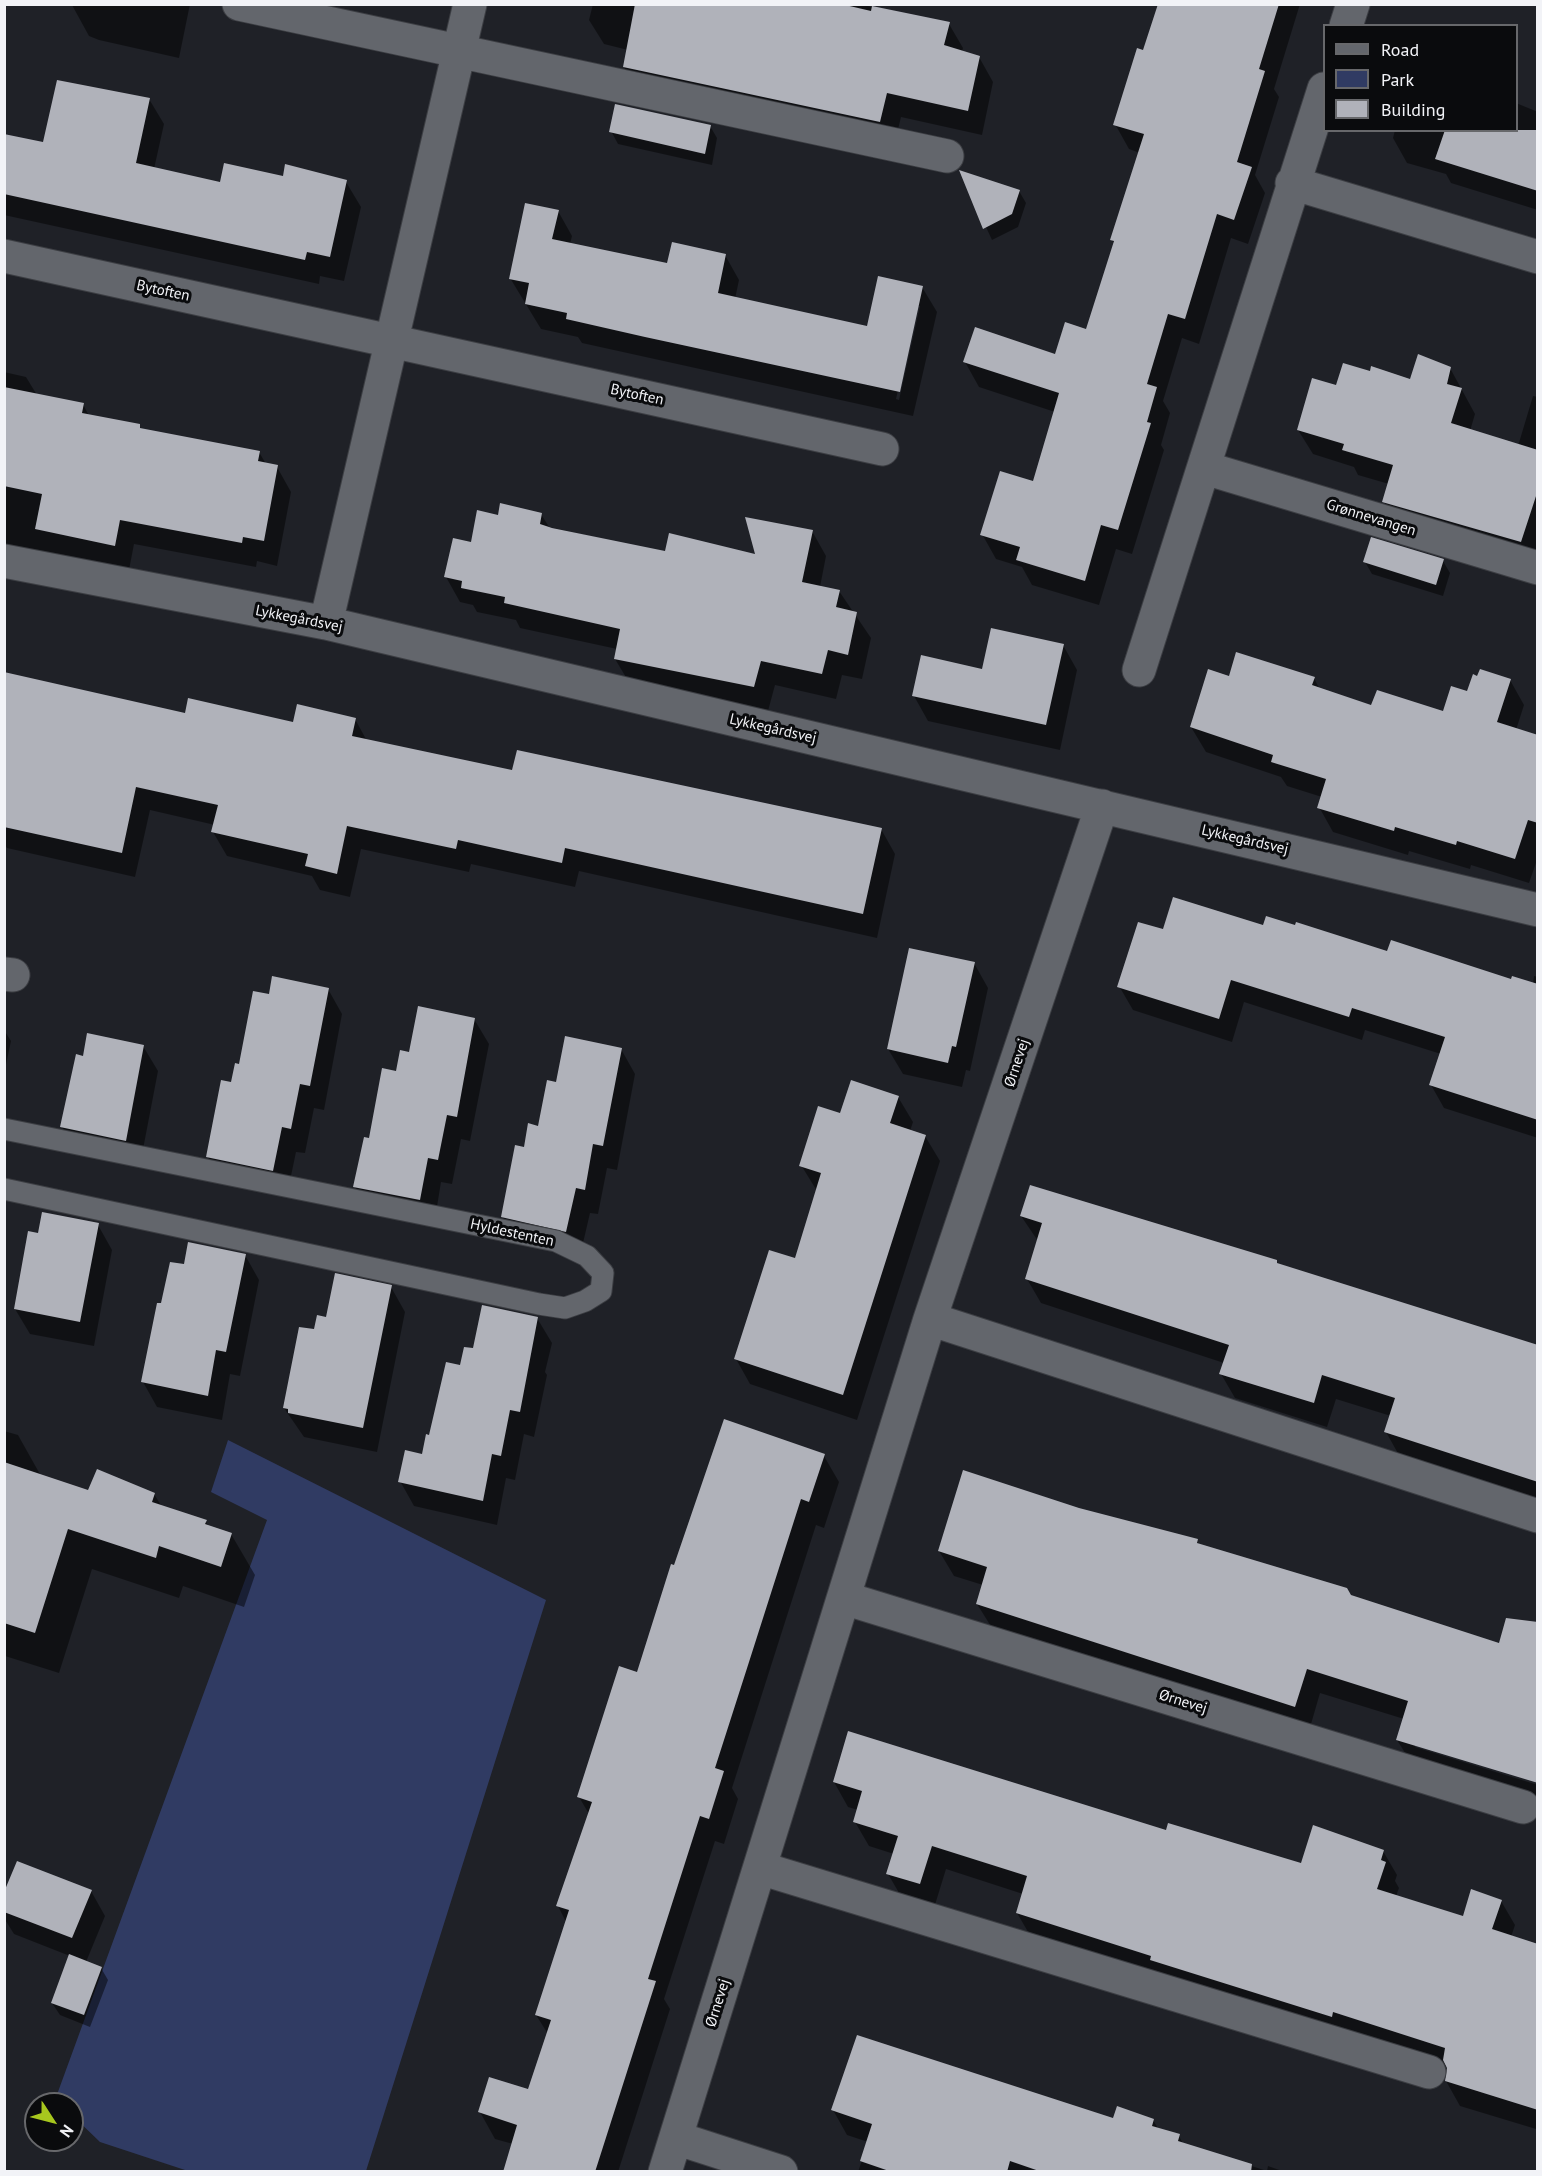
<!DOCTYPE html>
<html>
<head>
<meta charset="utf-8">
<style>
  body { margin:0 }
  #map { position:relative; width:1542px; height:2176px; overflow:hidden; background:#1f2127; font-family:"PT Sans",sans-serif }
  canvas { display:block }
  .frame { position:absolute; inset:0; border:6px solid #f2f3f7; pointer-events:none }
  .legend { position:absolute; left:1323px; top:24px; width:195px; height:108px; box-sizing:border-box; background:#0a0b0d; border:2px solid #67686b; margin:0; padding:8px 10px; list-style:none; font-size:18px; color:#f2f3f7 }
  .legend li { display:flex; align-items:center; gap:12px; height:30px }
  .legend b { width:30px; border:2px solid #67686b }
  .north { position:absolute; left:24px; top:2092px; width:60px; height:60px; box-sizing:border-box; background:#0a0b0d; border:2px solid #67686b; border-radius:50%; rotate:126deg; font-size:16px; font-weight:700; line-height:24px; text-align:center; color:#f2f3f7 }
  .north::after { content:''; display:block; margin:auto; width:21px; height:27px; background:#a7c71e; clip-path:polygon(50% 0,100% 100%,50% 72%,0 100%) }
</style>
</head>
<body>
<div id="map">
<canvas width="1542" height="2176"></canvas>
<div class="frame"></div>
<ul class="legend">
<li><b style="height:8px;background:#63666c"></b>Road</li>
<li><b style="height:16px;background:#303b63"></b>Park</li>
<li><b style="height:16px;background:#b0b2ba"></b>Building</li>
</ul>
<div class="north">N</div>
</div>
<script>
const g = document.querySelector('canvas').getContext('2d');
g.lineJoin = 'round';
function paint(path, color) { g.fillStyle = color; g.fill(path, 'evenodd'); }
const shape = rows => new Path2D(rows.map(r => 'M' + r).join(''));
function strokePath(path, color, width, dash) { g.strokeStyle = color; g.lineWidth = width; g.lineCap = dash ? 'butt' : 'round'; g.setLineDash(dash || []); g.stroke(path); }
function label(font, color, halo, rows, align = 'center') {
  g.font = font + ' "PT Sans",sans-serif'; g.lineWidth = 6; g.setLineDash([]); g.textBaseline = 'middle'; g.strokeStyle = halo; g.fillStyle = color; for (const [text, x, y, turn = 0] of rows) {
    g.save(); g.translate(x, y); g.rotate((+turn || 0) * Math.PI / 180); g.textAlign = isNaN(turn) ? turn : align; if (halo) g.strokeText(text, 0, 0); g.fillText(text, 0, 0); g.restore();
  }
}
const green = shape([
  [228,1440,546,1600,366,2171,188,2171,100,2142,72,2115,72,2104,60,2104,55,2100,267,1520,211,1492]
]);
const shadow = shape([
  [190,4,179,58,99,40,89,36,72,5],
  [593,4,859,4,949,24,963,48,962,52,979,57,993,82,982,135,901,117,894,146,638,92,624,67,628,50,604,44,589,20],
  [1159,4,1300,4,1274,89,1279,97,1255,175,1265,193,1248,244,1231,238,1199,344,1182,338,1163,401,1170,413,1161,445,1164,450,1132,554,1116,549,1099,605,1032,585,1022,567,996,559,982,534,1034,483,1055,412,979,387,965,362,1056,356,1087,330,1114,244,1112,240,1140,153,1129,149,1115,124,1144,52],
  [149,99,164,124,154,169,221,183,284,177,346,182,361,207,344,281,320,276,319,284,4,215,4,135,44,144],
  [1516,103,1538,112,1538,210,1451,183,1446,174,1407,163,1393,138,1395,130,1516,130],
  [710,126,717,138,712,165,618,144,611,131],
  [961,173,1019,191,1026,203,1018,227,992,240],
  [558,211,572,236,570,244,668,265,725,255,739,280,735,299,868,328,922,287,937,312,913,416,582,343,578,337,541,329,510,278],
  [917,306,920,306,899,400,896,399],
  [1450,368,1475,414,1470,431,1518,446,1533,396,1538,397,1538,568,1398,526,1384,501,1389,484,1358,475,1354,467,1313,454,1298,430,1337,387,1371,373,1411,380],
  [4,372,26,377,37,395,83,404,89,416,139,426,142,430,259,452,266,464,277,467,291,492,277,566,257,561,256,567,134,544,129,570,4,544],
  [541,514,549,527,666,553,758,556,812,531,826,556,820,587,839,591,871,638,862,679,842,675,836,699,775,685,768,711,630,684,615,659,617,649,520,628,516,620,477,612,473,605,460,602,446,577,472,543,499,516],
  [1443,561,1450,573,1443,596,1372,574,1365,562],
  [1063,645,1077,670,1060,750,928,721,914,696],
  [4,675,186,715,294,723,355,719,367,741,513,772,881,829,895,854,877,938,579,871,575,887,471,864,469,872,361,849,350,897,320,890,312,876,227,856,213,832,215,825,150,810,135,877,7,848,4,844],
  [1230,678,1314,678,1320,690,1372,707,1444,713,1468,693,1510,680,1524,705,1516,730,1538,737,1538,857,1529,883,1471,865,1470,869,1409,851,1408,855,1333,832,1319,807,1322,797,1287,786,1281,777,1206,752,1191,727],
  [1264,927,1512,981,1533,984,1534,976,1538,977,1538,1138,1444,1108,1431,1085,1441,1054,1365,1030,1362,1040,1244,1002,1232,1042,1133,1010,1119,986,1164,931],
  [974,963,988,988,970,1071,966,1070,962,1087,903,1074,888,1049],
  [328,989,342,1014,324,1110,314,1108,305,1153,296,1152,287,1195,222,1182,208,1157,232,1084,270,996],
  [474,1019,489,1044,470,1141,461,1139,452,1184,441,1182,434,1225,369,1211,355,1187,397,1072,411,1054],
  [4,1030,11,1041,4,1074],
  [143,1046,158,1071,140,1165,76,1152,62,1127,84,1057],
  [621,1049,635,1074,617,1170,607,1168,598,1214,590,1213,580,1256,517,1241,502,1216,525,1149,539,1127,557,1083],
  [898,1097,913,1122,910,1131,925,1136,940,1161,857,1420,750,1384,736,1359,796,1260,817,1191,801,1165,841,1115],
  [1021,1216,1276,1261,1278,1265,1538,1365,1538,1500,1400,1457,1386,1432,1391,1416,1336,1399,1327,1427,1235,1398,1221,1374,1224,1363,1041,1303,1027,1279,1038,1241],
  [98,1225,112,1250,94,1346,30,1334,15,1309,39,1235],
  [245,1255,259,1280,240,1376,230,1374,222,1420,157,1407,143,1382,162,1305,185,1266],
  [391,1287,405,1312,377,1452,304,1437,284,1408,315,1331,328,1319],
  [537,1318,552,1343,545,1372,547,1375,534,1437,524,1434,515,1480,506,1478,497,1525,414,1506,400,1481,423,1456,461,1366,474,1350],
  [4,1431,18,1435,41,1476,89,1492,154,1494,162,1507,206,1522,209,1527,231,1534,255,1575,244,1607,183,1586,179,1598,92,1569,59,1673,5,1656],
  [824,1456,839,1482,824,1528,816,1525,732,1788,738,1799,724,1844,715,1841,664,1999,670,2009,618,2172,504,2172,513,2144,495,2139,480,2112,529,2091,548,2034,536,2015,566,1922,558,1906,589,1814,579,1797,638,1674,675,1567],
  [1079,1509,1197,1541,1199,1545,1350,1596,1538,1656,1415,1744,1415,1747,1538,1785,1538,1803,1412,1764,1397,1740,1404,1719,1320,1693,1309,1731,992,1628,977,1604,983,1585,954,1576,939,1551],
  [834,1782,1167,1832,1302,1865,1383,1851,1397,1875,1395,1881,1399,1888,1396,1896,1464,1918,1501,1901,1515,1925,1511,1937,1538,1946,1536,2129,1460,2106,1446,2081,1449,2068,1031,1937,1017,1913,1023,1894,946,1869,934,1908,902,1898,888,1874,894,1854,869,1846,855,1822,858,1810,848,1807],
  [91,1891,105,1916,86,1962,101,1968,108,1980,90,2027,60,2015,52,2003,70,1956,14,1934,4,1918,4,1896],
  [833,2110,1153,2120,1159,2130,1179,2136,1183,2144,1267,2171,1268,2166,1285,2172,858,2172,868,2142,847,2135]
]);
const building = shape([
  [635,4,841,4,871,11,872,6,950,22,944,45,980,56,968,111,887,93,880,122,623,67],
  [1158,4,1279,4,1259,69,1265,71,1237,162,1252,167,1234,220,1217,214,1185,319,1168,314,1147,384,1157,387,1147,422,1151,423,1118,530,1101,525,1085,581,1016,560,1020,547,980,535,1000,471,1033,481,1059,393,963,362,975,327,1055,354,1065,322,1086,329,1114,241,1110,240,1144,134,1113,125,1137,48,1143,50],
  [57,80,150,98,136,163,220,182,224,163,283,176,285,164,347,180,330,257,307,252,305,260,4,194,4,134,43,142],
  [615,104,711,125,705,154,609,132],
  [1445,130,1538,130,1538,191,1435,159],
  [959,170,1020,190,1012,214,983,229],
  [525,203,559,210,552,239,667,263,672,242,726,254,718,293,867,326,878,276,923,286,900,392,645,337,566,319,567,313,525,304,529,283,509,279],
  [1418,354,1451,367,1447,384,1462,388,1451,423,1538,450,1538,490,1521,542,1382,502,1393,465,1342,450,1344,444,1297,430,1312,378,1336,385,1343,363,1370,371,1371,366,1410,379],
  [4,387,84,403,82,413,140,424,140,428,260,451,258,461,278,465,264,541,243,537,242,543,120,520,115,546,35,529,42,494,4,486],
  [500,503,542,513,540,524,552,528,665,551,669,533,755,554,745,517,813,530,802,582,840,590,836,607,857,612,848,655,828,650,822,674,761,661,754,687,614,659,620,629,504,603,505,597,461,588,462,581,444,577,453,538,471,542,477,510,498,515],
  [1371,537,1444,559,1436,585,1363,562],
  [991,628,1064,644,1046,725,912,696,921,655,982,669],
  [1236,652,1315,677,1312,685,1371,705,1377,690,1443,711,1451,686,1467,691,1473,674,1477,676,1480,669,1511,679,1497,722,1538,735,1538,823,1528,820,1515,859,1457,841,1456,845,1395,827,1394,831,1317,808,1326,779,1271,762,1273,755,1190,727,1208,669,1229,676],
  [4,672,185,713,188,698,293,722,297,704,356,718,352,736,512,770,517,750,882,828,863,914,565,848,562,863,458,840,456,849,347,826,337,874,305,866,308,854,211,832,218,805,136,787,122,853,4,827],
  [1173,897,1263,925,1266,916,1295,925,1296,922,1387,951,1391,940,1511,979,1512,976,1538,984,1538,1120,1429,1085,1445,1037,1352,1008,1349,1017,1231,980,1219,1019,1117,987,1138,922,1163,929],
  [909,948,975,962,956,1047,952,1046,948,1063,887,1049],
  [272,976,329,988,310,1086,300,1084,291,1129,282,1127,273,1171,206,1157,221,1080,231,1082,235,1063,239,1064,253,991,269,994],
  [418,1006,475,1018,457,1117,447,1115,438,1160,428,1158,420,1200,353,1187,364,1137,369,1138,382,1068,396,1071,400,1050,409,1052],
  [87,1033,144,1045,126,1141,60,1127,76,1054,83,1056],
  [565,1036,622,1048,603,1146,593,1144,585,1190,576,1188,566,1232,501,1217,515,1145,524,1147,528,1123,538,1126,547,1080,556,1082],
  [851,1080,899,1096,890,1123,926,1135,843,1395,734,1359,769,1250,795,1258,821,1173,799,1166,818,1106,840,1113],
  [1030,1185,1277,1260,1277,1263,1538,1345,1538,1482,1384,1432,1395,1398,1322,1375,1314,1403,1219,1374,1229,1345,1025,1279,1042,1223,1020,1216],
  [42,1212,99,1223,80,1322,14,1309,28,1231,38,1233],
  [188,1242,246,1254,226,1352,216,1350,208,1396,141,1382,157,1303,161,1303,170,1262,184,1264],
  [335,1273,392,1285,363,1428,288,1413,288,1409,283,1408,299,1327,314,1329,317,1315,326,1317],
  [482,1305,538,1317,520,1412,510,1410,501,1456,492,1454,483,1501,398,1482,405,1450,422,1454,426,1434,429,1435,446,1362,460,1365,464,1347,473,1348],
  [724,1419,825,1454,809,1502,801,1499,749,1662,715,1768,724,1771,709,1819,700,1816,648,1979,656,1981,595,2172,503,2172,517,2125,478,2112,489,2077,528,2089,551,2020,535,2015,569,1910,556,1906,592,1802,577,1797,619,1666,637,1672,671,1564,674,1565],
  [4,1462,88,1490,97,1469,155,1493,152,1502,207,1520,205,1524,232,1533,221,1567,159,1546,156,1558,68,1529,35,1633,4,1623],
  [963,1470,1079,1508,1198,1539,1197,1543,1347,1588,1351,1595,1499,1643,1506,1618,1538,1622,1538,1783,1396,1740,1408,1701,1307,1669,1295,1707,976,1604,987,1567,938,1551],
  [848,1731,1166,1830,1168,1823,1301,1863,1313,1825,1384,1850,1381,1860,1386,1862,1377,1889,1463,1916,1471,1889,1502,1900,1492,1929,1538,1944,1538,2110,1445,2081,1447,2068,1443,2060,1445,2048,1333,2012,1332,2017,1150,1960,1151,1956,1016,1913,1027,1876,932,1846,920,1884,886,1874,898,1836,853,1822,862,1791,833,1782],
  [17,1861,92,1890,72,1938,4,1912,4,1892],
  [69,1954,102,1967,84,2015,51,2003],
  [857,2035,1113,2118,1117,2106,1154,2119,1152,2126,1180,2134,1178,2141,1252,2164,1251,2172,1042,2172,1010,2161,1007,2172,892,2172,860,2161,872,2124,831,2110]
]);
const service = shape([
  [4,1129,556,1241,587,1256,603,1273,601,1291,585,1301,565,1308,539,1304,4,1189]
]);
const minor = shape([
  [239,4,947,156],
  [1346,26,1353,4],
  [1292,183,1538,257],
  [4,256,882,449],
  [1205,468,1538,568],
  [4,561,326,623,1538,910],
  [326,623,470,4],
  [1139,670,1324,89],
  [4,974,13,975],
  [930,1319,1538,1516],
  [844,1598,1523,1807],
  [760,1868,1429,2072],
  [676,2138,781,2172],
  [665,2172,930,1319,1102,806]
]);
const streetNames = [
  ["Bytoften",163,291,12],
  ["Bytoften",637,395,12],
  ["Grønnevangen",1371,518,17],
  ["Lykkegårdsvej",299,619,11],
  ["Lykkegårdsvej",773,729,13],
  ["Lykkegårdsvej",1245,840,13],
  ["Ørnevej",1017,1063,-72],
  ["Hyldestenten",512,1233,12],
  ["Ørnevej",1183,1702,17],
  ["Ørnevej",718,2003,-73]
];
paint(green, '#303b63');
paint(shadow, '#0007');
paint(building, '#b0b2ba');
strokePath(service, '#3c3e43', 23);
strokePath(minor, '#3c3e43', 35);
strokePath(service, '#63666c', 21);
strokePath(minor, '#63666c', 33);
label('15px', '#f2f3f7', '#0a0b0d', streetNames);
</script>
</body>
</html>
